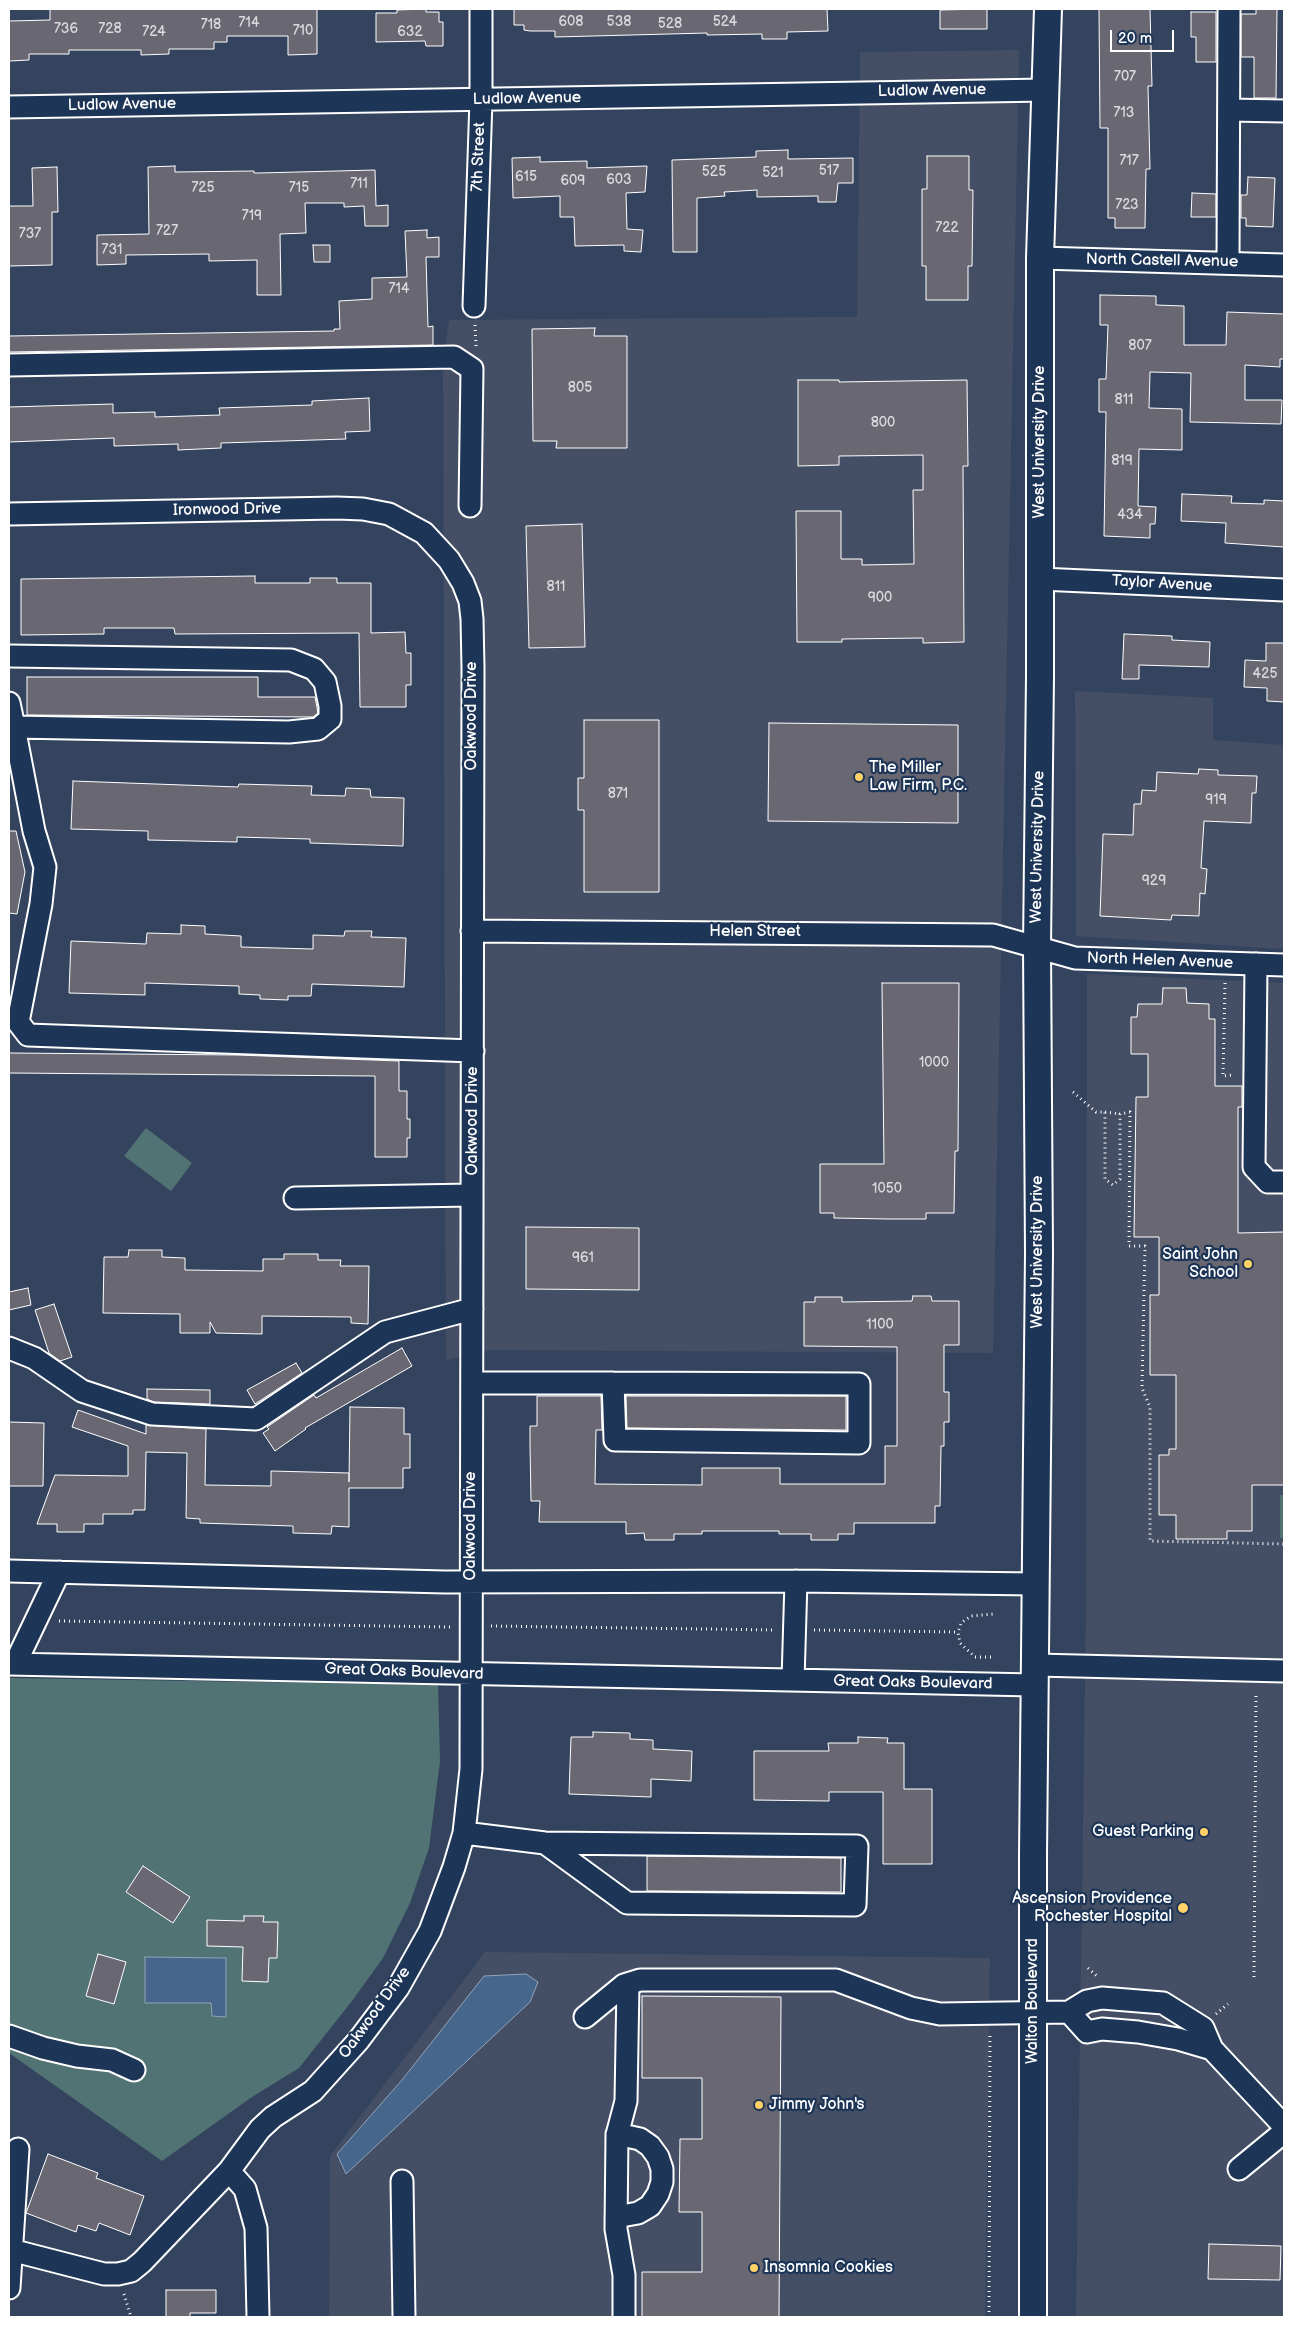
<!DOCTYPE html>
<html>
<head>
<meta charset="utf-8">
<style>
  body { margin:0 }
  #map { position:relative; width:1293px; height:2326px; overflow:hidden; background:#34445f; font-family:"Balsamiq Sans",sans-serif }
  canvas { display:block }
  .frame { position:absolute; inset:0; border:10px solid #fff; pointer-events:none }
  .scale { position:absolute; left:1110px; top:30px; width:64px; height:22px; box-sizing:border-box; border:2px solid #fff; border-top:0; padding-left:6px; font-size:15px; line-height:18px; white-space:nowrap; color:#fff; -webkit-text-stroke:4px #1d3557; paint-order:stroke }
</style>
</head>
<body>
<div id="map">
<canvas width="1293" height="2326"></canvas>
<div class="frame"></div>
<div class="scale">20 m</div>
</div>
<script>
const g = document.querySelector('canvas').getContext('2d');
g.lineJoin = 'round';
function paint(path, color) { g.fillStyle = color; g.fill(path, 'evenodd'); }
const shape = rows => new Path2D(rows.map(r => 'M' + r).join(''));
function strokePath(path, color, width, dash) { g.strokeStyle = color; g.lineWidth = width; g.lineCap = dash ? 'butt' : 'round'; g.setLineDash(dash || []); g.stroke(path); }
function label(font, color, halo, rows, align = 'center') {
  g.font = font + ' "Balsamiq Sans",sans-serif'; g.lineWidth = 4.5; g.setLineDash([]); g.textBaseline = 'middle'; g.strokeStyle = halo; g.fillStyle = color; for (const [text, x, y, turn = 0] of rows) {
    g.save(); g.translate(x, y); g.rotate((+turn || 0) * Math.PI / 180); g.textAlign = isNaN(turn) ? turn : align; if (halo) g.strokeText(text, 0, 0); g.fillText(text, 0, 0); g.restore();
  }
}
const built = shape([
  [1019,50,993,1353,491,1350,446,1360,443,366,449,320,857,317,860,52],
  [1075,691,1213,698,1213,740,1284,745,1284,949,1076,936],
  [1087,974,1284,983,1284,2317,1076,2317,1086,1614],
  [485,1952,990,1958,985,2317,329,2317,330,2156]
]);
const green = shape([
  [146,1128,192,1163,171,1191,124,1156],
  [1280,1495,1284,1495,1284,1538,1280,1538],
  [9,1678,438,1685,440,1761,429,1848,410,1903,383,1958,352,2001,299,2068,252,2097,162,2161,9,2053]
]);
const water = shape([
  [145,1957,226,1958,226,2017,212,2016,211,2003,145,2003,145,1957],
  [526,1974,538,1982,530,2002,346,2174,337,2154,402,2080,484,1976,526,1974]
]);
const building = shape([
  [50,9,317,9,317,54,288,55,288,36,227,36,227,42,214,42,214,49,169,49,169,54,141,55,141,50,69,50,69,54,29,54,29,60,9,61,9,21,50,20,50,9],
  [426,9,426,12,439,12,439,22,443,22,443,46,426,46,425,41,376,42,376,13,397,13,397,10,426,9],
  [514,9,827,9,828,31,787,32,787,39,762,39,762,34,707,35,707,33,555,37,555,31,530,31,524,30,524,25,514,25,514,9],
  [987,9,987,29,940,29,940,10,987,9],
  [1099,9,1150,9,1152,86,1148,86,1150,169,1146,169,1145,228,1115,228,1115,218,1108,218,1108,128,1100,128,1099,9],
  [1256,9,1277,9,1276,98,1254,98,1254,57,1241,57,1241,14,1256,14,1256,9],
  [1191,12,1216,12,1216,62,1196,62,1196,37,1191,37,1191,12],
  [788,150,788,159,853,158,853,183,838,183,836,202,818,202,818,196,757,197,757,190,724,192,725,196,697,198,697,252,673,252,672,160,756,157,756,151,788,150],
  [927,156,969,156,969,190,973,190,972,266,968,266,968,300,926,300,926,266,922,266,922,189,927,189,927,156],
  [540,157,540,162,587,161,587,168,647,166,645,192,626,193,627,229,643,230,641,252,624,251,624,245,575,246,574,217,560,217,560,196,513,198,512,158,540,157],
  [175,166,175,172,254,171,254,173,259,173,375,170,376,206,388,205,388,226,365,226,364,206,344,207,344,203,305,203,306,233,280,234,281,295,257,295,257,260,209,261,209,254,126,255,126,264,97,265,97,235,149,234,148,167,175,166],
  [57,167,58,212,52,212,52,265,9,266,9,206,33,206,32,168,57,167],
  [1248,177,1275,178,1273,227,1246,226,1246,218,1241,218,1241,195,1247,195,1248,177],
  [1192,193,1216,194,1216,217,1191,217,1192,193],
  [427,230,427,238,439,237,439,257,426,257,428,327,433,326,433,345,9,352,9,336,334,331,334,329,340,329,339,301,372,299,372,278,407,277,405,231,427,230],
  [313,245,330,245,330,262,314,262,313,245],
  [1100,295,1156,296,1156,305,1184,306,1184,345,1226,345,1227,312,1284,314,1284,359,1280,359,1280,367,1245,365,1245,400,1282,400,1281,424,1190,422,1191,373,1150,372,1149,408,1182,409,1182,450,1139,449,1138,506,1156,507,1155,524,1150,524,1150,538,1104,536,1106,412,1099,412,1099,379,1106,379,1108,325,1100,325,1100,295],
  [595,328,594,336,627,336,627,448,556,448,557,441,533,441,532,329,595,328],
  [798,380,839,380,839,382,967,380,968,466,963,466,964,642,923,643,923,638,842,639,842,642,797,642,796,511,841,511,841,559,862,559,862,565,914,564,913,490,923,490,923,455,839,456,839,465,798,466,798,380],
  [369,398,370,431,345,432,346,439,221,443,221,448,178,450,178,444,114,446,114,438,9,442,9,407,113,404,113,413,155,412,155,417,220,415,219,408,312,405,312,401,369,398],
  [1182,494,1232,496,1231,503,1264,504,1264,500,1284,501,1284,547,1225,543,1226,523,1181,521,1182,494],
  [582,524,585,647,529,648,526,526,582,524],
  [255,576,255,583,310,583,310,578,337,578,337,583,371,583,371,633,405,632,406,653,411,653,411,685,406,685,406,707,360,707,359,633,175,634,174,628,104,628,104,634,21,635,21,579,255,576],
  [1124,634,1172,636,1172,640,1210,642,1209,667,1139,665,1139,679,1122,679,1124,634],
  [1266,643,1284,643,1284,702,1267,701,1267,688,1244,687,1245,660,1266,661,1266,643],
  [27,677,258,677,258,697,315,697,318,713,313,717,27,715,27,677],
  [584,720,659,720,659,892,584,892,584,810,578,810,578,778,584,778,584,720],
  [769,723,958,725,958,823,768,821,769,723],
  [1199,769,1218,770,1218,775,1257,776,1256,793,1252,793,1251,823,1204,821,1201,868,1207,869,1205,894,1200,893,1199,916,1172,915,1171,920,1100,916,1103,834,1133,835,1134,804,1141,804,1142,790,1156,791,1157,772,1198,774,1199,769],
  [73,781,238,787,239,784,312,786,311,795,345,796,346,788,370,789,371,797,404,798,403,846,310,843,310,839,237,837,237,842,148,840,148,831,71,829,73,781],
  [9,831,16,831,25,872,17,914,9,913,9,831],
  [181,925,205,926,205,934,241,936,241,947,313,949,313,935,344,936,345,931,372,931,371,937,406,938,404,987,312,984,311,996,288,996,288,1000,260,999,260,995,239,994,239,986,145,983,145,995,69,993,71,941,146,944,147,933,181,934,181,925],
  [882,983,959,983,958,1151,955,1151,954,1213,926,1213,926,1219,889,1219,834,1218,834,1213,820,1213,820,1164,884,1164,882,983],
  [1163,988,1186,988,1187,1003,1209,1004,1209,1019,1215,1019,1215,1086,1242,1086,1242,1107,1238,1107,1238,1233,1284,1232,1284,1485,1252,1485,1252,1531,1227,1531,1227,1539,1176,1539,1176,1515,1159,1515,1159,1455,1169,1455,1169,1449,1176,1449,1176,1375,1150,1375,1150,1295,1159,1295,1159,1237,1134,1237,1136,1097,1148,1097,1148,1054,1131,1054,1131,1017,1137,1017,1138,1004,1162,1004,1163,988],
  [9,1053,238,1055,399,1061,399,1091,407,1091,407,1119,410,1119,410,1138,407,1138,407,1157,375,1157,375,1076,9,1073,9,1053],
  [526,1227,639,1228,639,1290,526,1289,526,1227],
  [129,1250,162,1250,162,1257,185,1258,185,1270,263,1271,263,1259,284,1259,284,1254,318,1254,318,1260,341,1260,340,1266,369,1266,368,1324,351,1323,351,1317,262,1316,262,1334,216,1333,210,1322,210,1333,180,1333,180,1314,103,1313,104,1257,128,1257,129,1250],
  [28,1288,31,1305,9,1310,9,1292,28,1288],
  [913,1296,931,1296,932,1301,959,1301,959,1345,944,1345,944,1392,949,1392,949,1422,944,1422,944,1446,941,1446,940,1506,935,1506,935,1523,854,1523,854,1534,838,1534,838,1540,811,1540,811,1534,779,1534,779,1531,702,1531,702,1534,674,1534,674,1540,645,1540,644,1533,626,1534,626,1522,539,1522,540,1501,531,1501,530,1445,530,1426,537,1426,537,1396,601,1396,602,1430,596,1430,595,1484,702,1485,702,1468,780,1468,780,1484,885,1484,885,1446,897,1446,897,1347,804,1346,804,1302,815,1302,815,1297,842,1297,842,1302,912,1301,913,1296],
  [54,1304,72,1357,60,1361,49,1353,35,1310,54,1304],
  [402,1348,412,1366,305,1428,306,1429,275,1451,263,1433,269,1429,267,1427,314,1395,316,1398,402,1348],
  [296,1363,302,1373,255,1404,247,1390,296,1363],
  [147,1389,210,1390,210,1404,154,1402,147,1399,147,1389],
  [626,1396,846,1396,846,1430,627,1428,626,1396],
  [350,1407,404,1408,404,1434,410,1434,410,1468,403,1468,403,1488,349,1488,349,1527,332,1526,331,1534,293,1533,293,1526,200,1523,200,1519,186,1518,187,1453,146,1452,145,1510,133,1510,133,1514,103,1514,103,1524,84,1524,84,1532,57,1532,57,1524,37,1524,55,1475,128,1476,128,1446,72,1427,78,1410,146,1434,146,1425,206,1429,205,1485,271,1486,271,1471,349,1473,349,1482,350,1407],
  [9,1422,44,1423,43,1486,9,1486,9,1422],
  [593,1732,630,1733,630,1739,653,1740,653,1749,692,1751,691,1781,651,1779,651,1797,569,1794,571,1737,593,1737,593,1732],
  [858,1737,888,1738,887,1743,904,1743,904,1789,932,1789,932,1864,883,1864,883,1792,829,1792,829,1801,754,1800,754,1751,829,1751,828,1743,858,1743,858,1737],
  [647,1856,841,1858,841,1892,647,1891,647,1856],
  [143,1866,190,1897,173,1923,126,1892,143,1866],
  [244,1916,264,1916,263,1922,278,1922,277,1958,269,1958,268,1982,242,1981,243,1947,207,1946,207,1920,244,1921,244,1916],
  [98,1954,126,1962,114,2004,86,1996,98,1954],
  [642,1996,781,1997,779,2317,642,2317,642,2272,702,2272,702,2212,679,2212,680,2139,702,2139,702,2078,642,2078,642,1996],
  [48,2154,98,2173,96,2178,144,2196,130,2235,99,2223,96,2231,78,2225,76,2232,26,2213,48,2154],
  [1209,2244,1281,2246,1280,2280,1208,2279,1209,2244],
  [166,2290,216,2290,216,2313,190,2313,190,2317,166,2317,166,2290]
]);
const path = shape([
  [475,325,476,346],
  [1225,983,1223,1076,1234,1075],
  [1073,1092,1096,1112,1105,1112,1105,1179,1113,1185,1120,1179,1120,1114,1130,1112,1129,1246,1145,1246,1142,1388,1150,1407,1150,1541,1284,1544],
  [1105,1112,1120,1114],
  [59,1621,450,1627],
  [491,1626,775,1630],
  [814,1630,958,1632],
  [991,1657,975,1657,960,1643,958,1632,961,1623,971,1616,993,1614],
  [1088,1968,1098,1977],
  [1254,1977,1256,1692],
  [1216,2014,1228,2004],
  [124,2294,131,2317],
  [989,2317,990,2033]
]);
const minor = shape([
  [9,107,1046,90],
  [1229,110,1284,111],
  [1040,258,1284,265],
  [1228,262,1229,9],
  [474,306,481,100,481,9],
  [9,365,454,357,472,369,470,506],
  [9,514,337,508,363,509,389,514,424,533,449,560,463,583,470,601,472,619,473,668,471,1769,464,1833,454,1867,430,1931,398,1988,358,2041,313,2091,273,2117,260,2129,229,2171,142,2262,131,2271,118,2274,104,2274,11,2250],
  [1040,579,1284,590],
  [9,656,291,660,314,669,325,682,330,706,330,719,318,729,289,732,14,727,34,831,45,867,41,904,18,1022,28,1035,473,1051],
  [9,703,14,727],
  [472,931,993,935,1075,958,1284,965],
  [1256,964,1254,1167,1268,1182,1284,1182],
  [295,1198,472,1195],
  [9,1348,34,1358,82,1391,152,1414,256,1419,385,1332,472,1309],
  [473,1383,613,1383,859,1384,859,1443,615,1440,613,1383],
  [9,1571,445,1582,796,1581,1036,1584],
  [9,1664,1034,1685],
  [15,1664,59,1572],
  [1036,1665,1284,1671],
  [793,1680,796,1581],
  [464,1833,545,1843,857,1846,855,1905,627,1903,545,1843],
  [1069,2012,1087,2032,1102,2029,1138,2032,1178,2039,1212,2049],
  [585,2017,624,1985,640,1980,836,1980,911,2008,940,2014,1069,2012,1087,2001,1102,1998,1163,2003,1203,2028,1212,2049,1284,2126],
  [9,2036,43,2048,77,2056,112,2060,134,2070],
  [1239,2169,1284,2132],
  [229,2171,245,2189,256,2228,258,2317],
  [402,2181,404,2317],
  [616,2217,638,2213,650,2206,658,2194,662,2182,662,2169,658,2157,650,2146,640,2139,617,2134],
  [9,2288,18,2149],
  [624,2317,624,2275,616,2229,617,2135,626,2101,628,1984]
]);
const major = shape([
  [1033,2317,1033,1854,1039,1253,1037,947,1040,676,1040,258,1048,9]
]);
const markers = [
  [859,777,5,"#ffd166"],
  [1248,1264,5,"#ffd166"],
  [1204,1832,5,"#ffd166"],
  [1183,1908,6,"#ffd166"],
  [759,2105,5,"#ffd166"],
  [754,2268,5,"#ffd166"]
];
const numberNames = [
  ["608",571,22],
  ["538",619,22],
  ["524",725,22],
  ["714",249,23],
  ["528",670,24],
  ["718",211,25],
  ["736",66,29],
  ["728",110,29],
  ["710",303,31],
  ["724",154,32],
  ["632",410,32],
  ["707",1125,77],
  ["713",1124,113],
  ["717",1129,161],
  ["517",829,171],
  ["525",714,172],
  ["521",773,173],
  ["615",526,177],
  ["603",619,180],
  ["609",573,181],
  ["711",359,184],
  ["725",203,188],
  ["715",299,188],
  ["723",1127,205],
  ["719",252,216],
  ["722",947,228],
  ["727",167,231],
  ["737",30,234],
  ["731",112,250],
  ["714",399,289],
  ["807",1140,346],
  ["805",580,388],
  ["811",1124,400],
  ["800",883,423],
  ["819",1122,461],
  ["434",1130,515],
  ["811",556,587],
  ["900",880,598],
  ["425",1265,674],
  ["871",618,794],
  ["919",1216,800],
  ["929",1154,881],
  ["1000",934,1063],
  ["1050",887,1189],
  ["961",583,1258],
  ["1100",880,1325]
];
const streetNames = [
  ["Ludlow Avenue",932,91,-1],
  ["Ludlow Avenue",527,99,-1],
  ["Ludlow Avenue",122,105,-1],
  ["7th Street",479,157,-88],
  ["North Castell Avenue",1162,261,1],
  ["West University Drive",1040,442,-90],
  ["Ironwood Drive",227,510,-1],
  ["Taylor Avenue",1162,584,3],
  ["Oakwood Drive",472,716,-90],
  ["West University Drive",1038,847,-89],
  ["Helen Street",755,932],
  ["North Helen Avenue",1160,961,2],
  ["Oakwood Drive",473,1121,-90],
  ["West University Drive",1038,1252,-90],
  ["Oakwood Drive",471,1526,-90],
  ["Great Oaks Boulevard",404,1672,2],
  ["Great Oaks Boulevard",913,1683,1],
  ["Walton Boulevard",1033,2001,-90],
  ["Oakwood Drive",375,2013,-54]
];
const poiNames = [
  ["The Miller",869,768],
  ["Law Firm, P.C.",869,786],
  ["Saint John",1238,1255,"right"],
  ["School",1238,1273,"right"],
  ["Guest Parking",1194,1832,"right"],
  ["Ascension Providence",1172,1899,"right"],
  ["Rochester Hospital",1172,1917,"right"],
  ["Jimmy John's",769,2105],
  ["Insomnia Cookies",764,2268]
];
paint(built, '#444f65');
paint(green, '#527373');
paint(water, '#47668c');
strokePath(water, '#91a3ba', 1);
paint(building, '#696872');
strokePath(building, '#fff', 1);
strokePath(minor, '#fff', 25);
strokePath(major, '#fff', 30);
strokePath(path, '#fff', 3, [1, 4]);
strokePath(minor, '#1d3557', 21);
strokePath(major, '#1d3557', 26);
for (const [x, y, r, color] of markers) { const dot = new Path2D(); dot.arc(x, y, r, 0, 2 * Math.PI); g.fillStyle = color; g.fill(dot); strokePath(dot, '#1d3557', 2); }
label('14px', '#dad9dc', null, numberNames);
label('16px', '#fff', '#1d3557', streetNames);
label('16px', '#fff', '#1d3557', poiNames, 'left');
</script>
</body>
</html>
